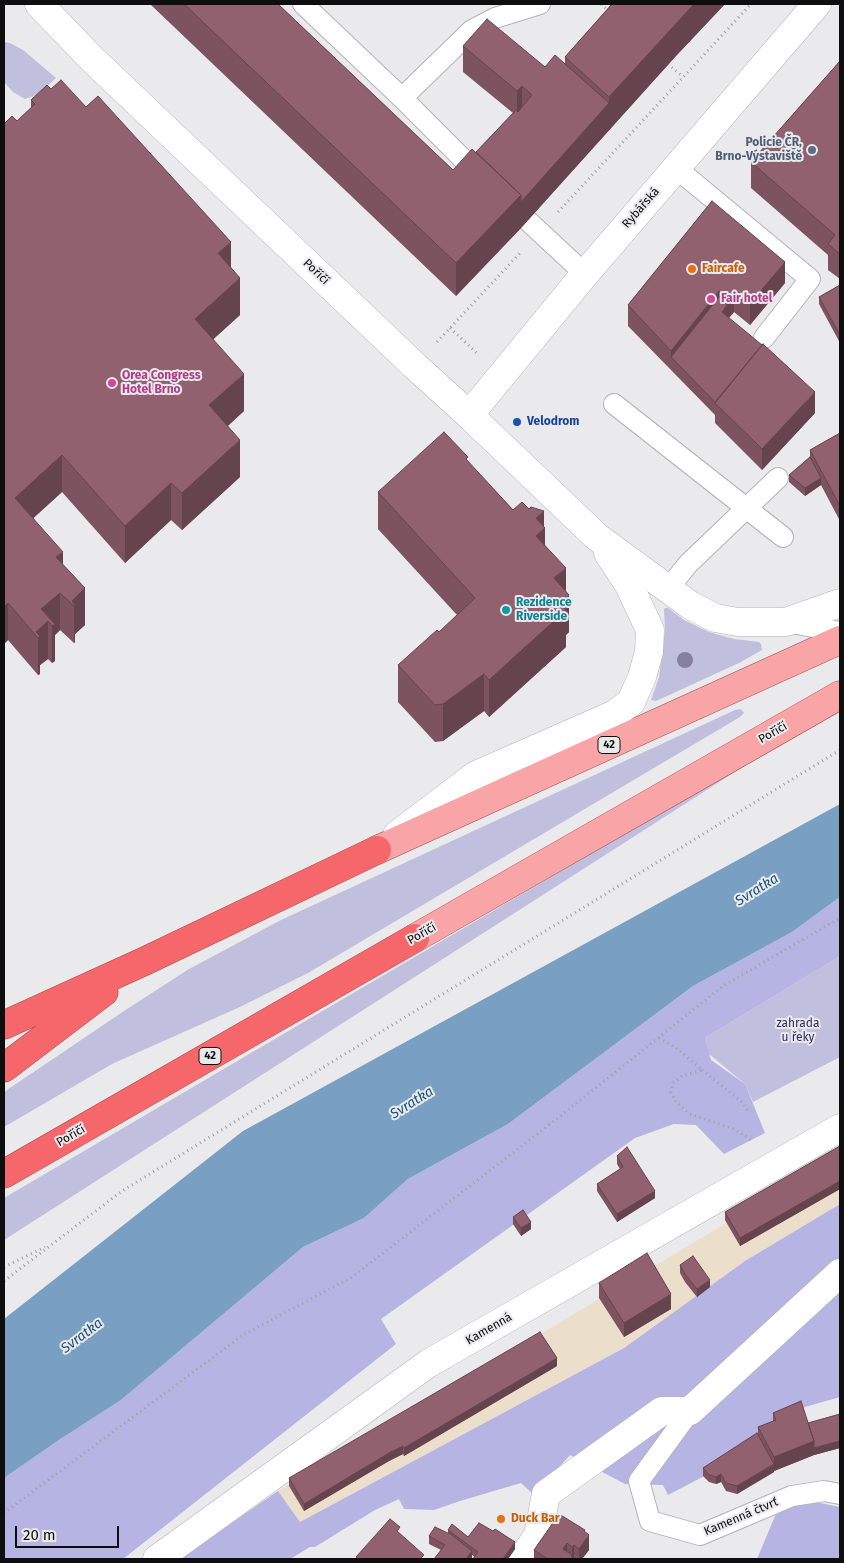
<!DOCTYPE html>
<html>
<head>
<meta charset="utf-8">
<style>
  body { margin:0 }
  #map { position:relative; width:844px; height:1563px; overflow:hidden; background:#eaeaec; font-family:"Fira Sans",sans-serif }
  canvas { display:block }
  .frame { position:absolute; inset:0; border:5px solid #0e0e0f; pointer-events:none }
  .scale { position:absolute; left:15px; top:1526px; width:104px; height:22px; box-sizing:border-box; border:2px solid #0e0e0f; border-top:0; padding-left:6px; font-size:15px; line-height:18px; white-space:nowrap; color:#0e0e0f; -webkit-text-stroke:4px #eaeaec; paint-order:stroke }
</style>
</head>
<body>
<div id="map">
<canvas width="844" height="1563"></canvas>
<div class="frame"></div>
<div class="scale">20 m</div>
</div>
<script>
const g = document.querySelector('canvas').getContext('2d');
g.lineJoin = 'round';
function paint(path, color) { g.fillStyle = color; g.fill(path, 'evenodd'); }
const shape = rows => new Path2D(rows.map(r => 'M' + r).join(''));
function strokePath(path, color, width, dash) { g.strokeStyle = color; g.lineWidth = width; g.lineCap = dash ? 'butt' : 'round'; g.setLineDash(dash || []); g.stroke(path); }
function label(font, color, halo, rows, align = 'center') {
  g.font = font + ' "Fira Sans",sans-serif'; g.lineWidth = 4; g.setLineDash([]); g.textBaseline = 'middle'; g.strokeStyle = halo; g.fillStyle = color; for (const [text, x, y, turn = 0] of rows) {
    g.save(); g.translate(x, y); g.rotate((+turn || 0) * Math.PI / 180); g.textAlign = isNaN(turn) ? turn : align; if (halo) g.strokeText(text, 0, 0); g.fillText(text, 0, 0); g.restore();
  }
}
const industrial = shape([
  [840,1155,840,1204,745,1261,624,1348,300,1522,278,1491]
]);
const green = shape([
  [4,42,10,43,23,50,56,78,39,94,25,99,13,92,4,82],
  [665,608,668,608,684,620,709,632,734,639,759,642,761,644,762,650,739,663,656,701,651,700,659,677,665,630,664,609],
  [741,709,744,713,740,717,308,973,242,1006,112,1064,4,1127,4,1092,124,1011,189,969,281,920,735,710],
  [791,736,4,1240,4,1198],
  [840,956,840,1057,753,1102,745,1084,709,1054,705,1038]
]);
const forest = shape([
  [840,897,840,956,705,1038,711,1060,745,1084,765,1133,724,1154,696,1125,674,1124,635,1138,381,1319,396,1344,123,1559,4,1559,4,1478,59,1440,121,1400,303,1247,364,1218,408,1179,508,1124,693,986,792,932],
  [840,1204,840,1397,805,1407,714,1471,668,1495,663,1485,625,1484,570,1455,534,1495,521,1483,460,1501,434,1510,404,1509,399,1499,375,1510,315,1547,310,1547,290,1559,179,1559,278,1491,300,1522,624,1348,745,1261],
  [815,1502,840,1507,840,1559,757,1559,775,1516,780,1510,796,1503]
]);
const water = shape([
  [840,804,840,897,792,932,693,986,508,1124,408,1179,364,1218,303,1247,121,1400,59,1440,4,1478,4,1319,243,1131]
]);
const path = shape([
  [601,4,610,12],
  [668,64,683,77],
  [558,212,751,4],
  [450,328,479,355],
  [437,342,521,252],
  [659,1038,678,1049,702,1070,682,1076,673,1083,671,1092,676,1102,690,1114,734,1129,753,1141],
  [702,1070,742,1102,749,1113],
  [4,1267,45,1247],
  [4,1281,122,1191,840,750],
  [4,1513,243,1335,352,1277,563,1114,723,986,840,918]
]);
const lane = shape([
  [303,4,402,98,479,175],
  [402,98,472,30,495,18,540,4],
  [676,168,810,279,764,338],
  [527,220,585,274],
  [614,404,783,537],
  [668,589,688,564,778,478],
  [786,622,840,632],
  [690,1411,639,1481,650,1521,700,1535,792,1496,824,1491,840,1494]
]);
const street = shape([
  [39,4,92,59,415,366,469,415,597,537,690,605,715,618,738,622,786,622,840,603],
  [469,415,585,274,817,4],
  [397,835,476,775,615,714,631,702,642,677,649,652,650,630,629,585,608,553],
  [157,1559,429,1363,840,1128],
  [521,1559,538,1536,546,1494,662,1411,690,1411,840,1273]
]);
const primary = shape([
  [377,850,840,640],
  [415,938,840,695]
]);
const highway = shape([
  [4,1025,145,961,377,850],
  [4,1068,104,992],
  [4,1174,415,938]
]);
const trees = [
  [685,660]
];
const wall = shape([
  [150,4,278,4,453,170,476,152,513,113,463,72,463,46,545,67,565,64,565,57,612,4,725,4,675,57,521,228,456,296],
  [840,61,840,279,828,270,828,255,751,188,751,162],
  [51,89,86,107,231,267,240,315,213,339,244,411,228,426,240,477,182,530,171,520,125,563,62,492,33,518,63,565,85,625,75,634,75,642,74,643,60,630,55,635,55,661,52,663,48,659,40,665,40,674,38,675,8,640,4,644,17,121,31,108,31,100],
  [712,201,785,283,750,325,734,312,729,318,815,413,762,470,715,423,715,415,628,326,628,305],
  [840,285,840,343,819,304,819,297],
  [840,433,840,521,821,485,805,496,789,482,789,475,810,457,810,450],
  [468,462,513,510,544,527,545,545,566,591,569,632,566,635,566,647,489,717,484,711,443,741,435,742,398,702,398,665,439,632,457,615,378,529,378,492],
  [840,1146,840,1189,740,1246,725,1220,725,1212],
  [617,1156,655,1198,617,1222,597,1191,597,1184,620,1169,617,1164],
  [513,1217,531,1229,521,1236,513,1224],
  [680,1265,710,1287,697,1297,685,1282,680,1273],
  [599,1283,671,1309,624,1337,599,1298],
  [557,1366,404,1456,403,1454,389,1461,304,1511,289,1486,289,1478],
  [773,1413,808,1423,840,1414,840,1448,814,1455,774,1471,774,1472,737,1494,726,1491,721,1482,716,1484,709,1482,703,1476,703,1468,758,1434,758,1427,773,1421],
  [448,1530,468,1537,515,1549,508,1559,473,1559,475,1557,472,1555,472,1559,434,1559,441,1550,429,1544,429,1536,448,1533],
  [585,1532,589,1550,582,1559,532,1559,534,1558,534,1550]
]);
const shadedWall = shape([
  [694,4,725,4,675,57,521,228,456,296,456,263,521,195,609,103,609,97],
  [522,86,522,112,517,117,517,91],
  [231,242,231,279,218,253],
  [785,262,785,283,750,325,750,304],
  [240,278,240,315,195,356,195,319],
  [719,291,719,312,671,357,671,351],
  [734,291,734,312,727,320,722,312,727,305,727,299],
  [244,374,244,411,209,442,209,405],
  [815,392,815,413,762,470,762,449],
  [240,440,240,477,182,530,182,493],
  [62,455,62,492,15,535,15,498],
  [821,478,821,485,805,496,805,488],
  [171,483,171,520,125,563,125,526],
  [544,511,544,529,545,528,545,565,536,573,536,518],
  [63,552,63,589,56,557],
  [566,568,566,598,569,595,569,632,566,635,566,647,489,717,489,680,554,578],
  [85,588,85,625,75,634,75,642,74,643,74,606,72,601],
  [60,593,60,630,55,635,55,661,52,663,52,626,48,621,48,659,40,665,40,674,38,675,38,638,36,632,41,609],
  [8,603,8,640,4,644,4,607],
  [484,674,484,711,443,741,443,704],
  [840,1181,840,1189,740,1246,740,1238],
  [655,1191,655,1198,617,1222,617,1214],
  [531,1222,531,1229,521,1236,521,1228],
  [710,1280,710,1287,697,1297,697,1289],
  [671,1294,671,1309,624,1337,624,1323],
  [557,1358,557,1366,404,1456,404,1448],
  [814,1441,840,1441,840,1448,814,1455,774,1471,774,1472,737,1494,737,1486,774,1465,774,1457],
  [403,1446,403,1454,389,1461,304,1511,304,1504,389,1453],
  [721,1474,721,1482,716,1484,716,1477],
  [585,1530,585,1541,589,1535,589,1550,582,1559,579,1559,579,1549],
  [515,1542,515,1549,508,1559,503,1559],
  [567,1543,567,1558,563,1549],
  [574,1545,574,1559,572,1559,572,1547],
  [472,1551,472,1559,466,1559]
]);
const building = shape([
  [184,4,278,4,453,170,472,149,521,195,456,263,184,4],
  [612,4,694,4,609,97,565,57,612,4],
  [487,19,545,67,555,55,609,103,521,202,521,195,476,152,516,110,518,112,532,95,522,86,517,91,463,46,487,19],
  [840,61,840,254,828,244,835,235,751,162,840,61],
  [61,80,86,107,98,96,231,242,218,253,240,278,195,319,244,374,209,405,240,440,182,493,171,483,125,526,62,455,15,498,63,552,56,557,85,588,72,601,75,605,74,606,60,593,41,609,55,624,52,626,48,621,36,632,40,636,38,638,8,603,4,607,4,124,12,116,17,121,35,104,31,100,47,85,51,89,61,80],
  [712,201,785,262,750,304,734,291,727,299,719,291,671,351,628,305,712,201],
  [840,285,840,335,819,297,840,285],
  [719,297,727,305,722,312,762,345,715,402,671,357,719,297],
  [763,344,815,392,762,449,715,403,763,344],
  [444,432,468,457,466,459,513,510,522,502,529,509,531,507,544,511,536,518,545,528,536,536,566,568,554,578,569,595,561,602,566,610,489,680,484,674,443,704,435,705,398,665,437,630,439,632,475,598,378,492,444,432],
  [840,433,840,506,810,450,840,433],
  [810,457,821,478,805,488,789,475,810,457],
  [840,1146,840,1181,740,1238,725,1212,840,1146],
  [627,1147,655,1191,617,1214,597,1184,623,1167,617,1156,627,1147],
  [523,1210,531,1222,521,1228,513,1217,523,1210],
  [647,1253,671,1294,624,1323,599,1283,647,1253],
  [693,1256,710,1280,697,1289,685,1274,680,1265,693,1256],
  [540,1332,557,1358,404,1448,403,1446,389,1453,304,1504,289,1478,540,1332],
  [801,1401,814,1441,774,1457,758,1427,776,1420,773,1413,801,1401],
  [840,1414,840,1441,814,1448,814,1441,808,1423,840,1414],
  [757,1433,774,1464,737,1486,726,1483,721,1474,716,1477,709,1475,703,1468,757,1433],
  [559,1514,585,1530,584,1531,589,1535,579,1549,574,1545,572,1547,567,1543,563,1549,571,1554,572,1558,571,1559,548,1559,534,1550,559,1514],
  [390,1519,400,1527,397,1531,424,1555,420,1559,359,1559,356,1557,390,1519],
  [479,1523,493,1531,495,1529,515,1542,503,1559,473,1559,478,1552,448,1530,452,1524,468,1537,479,1523],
  [435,1527,452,1535,472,1551,466,1559,434,1559,445,1545,429,1536,435,1527]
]);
const markers = [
  [812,150,5,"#5c6f8a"],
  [692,269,5,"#e8710a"],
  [711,299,5,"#d1479c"],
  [112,383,5,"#d1479c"],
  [517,422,5,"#1a4fb4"],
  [506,610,5,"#0f9aa8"],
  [501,1519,5,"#e8710a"]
];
const shields = [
  [609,745,22],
  [210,1056,22]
];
const shieldNames = [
  ["42",609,745],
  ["42",210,1056]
];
const serviceNames = [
  ["Policie ČR,",802,143],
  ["Brno-Výstaviště",802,157]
];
const streetNames = [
  ["Rybářská",641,208,-49],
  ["Poříčí",316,272,44],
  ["Poříčí",773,733,-30],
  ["Poříčí",422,934,-30],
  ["Poříčí",71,1136,-30],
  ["Kamenná",489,1329,-30],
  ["Kamenná čtvrť",741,1517,-23]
];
const foodNames = [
  ["Faircafe",702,269],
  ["Duck Bar",511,1519]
];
const hotelNames = [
  ["Fair hotel",721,299],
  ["Orea Congress",122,376],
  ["Hotel Brno",122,390]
];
const transitNames = [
  ["Velodrom",527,422]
];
const cultureNames = [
  ["Rezidence",516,603],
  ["Riverside",516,617]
];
const parkNames = [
  ["zahrada",798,1024],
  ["u řeky",798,1038]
];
const waterNames = [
  ["Svratka",757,890,-32],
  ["Svratka",412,1103,-32],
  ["Svratka",82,1336,-37]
];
paint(industrial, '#ebdfcb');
paint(green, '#c0bfdd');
paint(forest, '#b6b4e3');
paint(water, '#799fc2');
strokePath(lane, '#b3b3b5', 22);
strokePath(street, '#b3b3b5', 29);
strokePath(primary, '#a4484a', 29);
strokePath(highway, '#a4484a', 29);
strokePath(path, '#9d9d9f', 3, [1, 4]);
strokePath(lane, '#fff', 20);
strokePath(street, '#fff', 28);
strokePath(primary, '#f9a4a6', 28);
strokePath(highway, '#f5676a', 28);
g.fillStyle = '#8580a0';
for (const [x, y] of trees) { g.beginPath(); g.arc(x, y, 8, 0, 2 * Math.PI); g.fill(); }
paint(wall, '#7d5360');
paint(shadedWall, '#66444e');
paint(building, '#916170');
strokePath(building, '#66444e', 1);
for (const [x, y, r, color] of markers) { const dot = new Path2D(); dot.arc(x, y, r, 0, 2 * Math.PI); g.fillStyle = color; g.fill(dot); strokePath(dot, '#eaeaec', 2); }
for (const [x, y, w] of shields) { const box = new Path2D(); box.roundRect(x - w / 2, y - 8.5, w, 17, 4); g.fillStyle = '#eaeaec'; g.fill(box); strokePath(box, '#0e0e0f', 1); }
label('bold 11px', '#0e0e0f', null, shieldNames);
label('bold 12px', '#4e5e75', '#eaeaec', serviceNames, 'right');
label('12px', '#0e0e0f', '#eaeaec', streetNames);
label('bold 12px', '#c56008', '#eaeaec', foodNames, 'left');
label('bold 12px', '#b23c85', '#eaeaec', hotelNames, 'left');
label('bold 12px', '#164399', '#eaeaec', transitNames, 'left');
label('bold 12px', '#0d838f', '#eaeaec', cultureNames, 'left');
label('12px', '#332962', '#eaeaec', parkNames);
label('italic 14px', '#13507e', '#eaeaec', waterNames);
</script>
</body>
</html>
